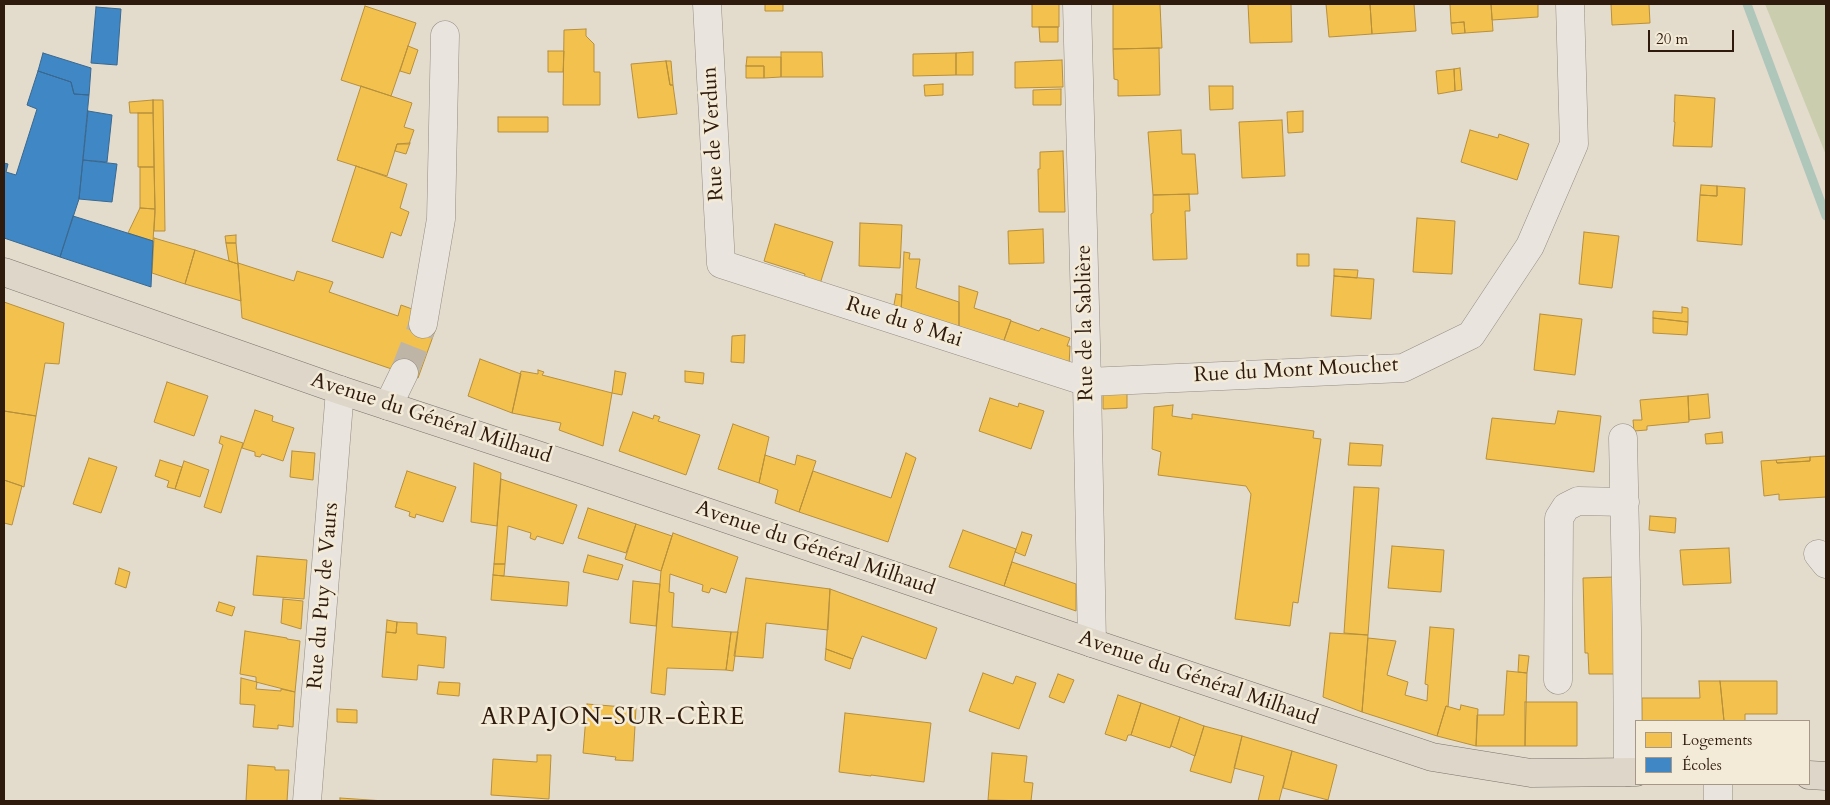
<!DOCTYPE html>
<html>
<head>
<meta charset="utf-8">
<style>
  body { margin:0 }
  #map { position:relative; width:1830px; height:805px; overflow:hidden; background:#e3dccd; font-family:Cardo,serif }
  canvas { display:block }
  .frame { position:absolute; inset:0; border:5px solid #2f1b0e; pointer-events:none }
  .legend { position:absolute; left:1635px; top:720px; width:175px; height:65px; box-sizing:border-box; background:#f3ebd8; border:1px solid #a59887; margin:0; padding:6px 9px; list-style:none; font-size:15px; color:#2f1b0e }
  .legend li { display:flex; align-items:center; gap:10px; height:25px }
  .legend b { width:25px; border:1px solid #a59887 }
  .scale { position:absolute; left:1648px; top:30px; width:86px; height:22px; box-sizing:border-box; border:2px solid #2f1b0e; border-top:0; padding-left:6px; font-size:15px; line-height:18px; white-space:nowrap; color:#2f1b0e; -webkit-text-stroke:4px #f3ebd8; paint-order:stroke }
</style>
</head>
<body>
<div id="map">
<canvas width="1830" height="805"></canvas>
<div class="frame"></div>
<ul class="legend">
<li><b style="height:14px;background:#f2c14e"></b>Logements</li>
<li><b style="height:14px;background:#3f88c5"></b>Écoles</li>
</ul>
<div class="scale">20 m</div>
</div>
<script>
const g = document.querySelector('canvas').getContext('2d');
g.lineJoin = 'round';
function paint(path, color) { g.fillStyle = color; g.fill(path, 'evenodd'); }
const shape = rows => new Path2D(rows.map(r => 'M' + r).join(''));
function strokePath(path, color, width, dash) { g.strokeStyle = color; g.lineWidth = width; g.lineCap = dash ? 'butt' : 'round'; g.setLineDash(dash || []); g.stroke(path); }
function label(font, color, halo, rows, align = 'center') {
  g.font = font + ' Cardo,serif'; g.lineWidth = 5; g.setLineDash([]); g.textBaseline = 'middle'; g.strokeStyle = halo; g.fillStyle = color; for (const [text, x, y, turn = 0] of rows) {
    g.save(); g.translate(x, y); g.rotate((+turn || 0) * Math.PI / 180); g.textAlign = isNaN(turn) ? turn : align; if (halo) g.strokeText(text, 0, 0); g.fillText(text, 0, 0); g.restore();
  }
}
const green = shape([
  [1765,4,1826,4,1826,155]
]);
const homes = shape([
  [765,4,783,4,783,11,765,11,765,4],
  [1032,4,1059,4,1059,27,1032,27,1032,4],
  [1113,4,1160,4,1162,48,1113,49,1113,4],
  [1248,4,1291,4,1292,42,1250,43,1248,4],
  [1326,4,1370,4,1372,34,1329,37,1326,4],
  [1370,4,1414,4,1416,31,1372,34,1370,4],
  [1450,4,1491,4,1493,31,1465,33,1464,22,1451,23,1450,4],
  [1491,4,1538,4,1538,17,1492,20,1491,4],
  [1611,4,1649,4,1650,23,1612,25,1611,4],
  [365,6,416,23,391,96,341,80,365,6],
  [1464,22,1465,33,1452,34,1451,23,1464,22],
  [1039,27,1058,27,1058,42,1040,42,1039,27],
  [586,29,586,36,594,44,594,72,600,72,600,105,563,105,564,30,586,29],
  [408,46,418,50,410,74,400,71,408,46],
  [1159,48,1160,95,1118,96,1118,80,1114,79,1113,49,1159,48],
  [548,51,564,51,563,72,548,72,548,51],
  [781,52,822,52,823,77,781,77,781,52],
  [973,52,973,75,956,75,956,53,973,52],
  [956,53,956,75,913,76,913,54,956,53],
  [747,57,781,57,781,77,764,78,764,66,746,66,747,57],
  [1062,60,1063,87,1015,88,1015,62,1062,60],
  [666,61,671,61,673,85,670,85,666,61],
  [666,61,670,85,673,85,677,114,638,118,631,64,666,61],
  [746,66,764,66,764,78,746,78,746,66],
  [1460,68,1462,90,1455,91,1454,69,1460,68],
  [1454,69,1455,91,1438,94,1436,71,1454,69],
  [943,84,943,95,925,96,924,85,943,84],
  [361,86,412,103,404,127,414,130,409,144,397,144,387,176,337,160,361,86],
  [1209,86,1233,86,1233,109,1210,110,1209,86],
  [1061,89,1061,105,1033,105,1033,90,1061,89],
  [1675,95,1715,98,1712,147,1673,146,1675,122,1674,122,1675,95],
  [153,100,153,113,130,113,129,102,153,100],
  [153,100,163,100,165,231,154,231,155,213,153,100],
  [1303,111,1303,132,1288,133,1287,112,1303,111],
  [138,113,153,113,154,167,138,167,138,113],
  [498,117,548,117,548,132,498,132,498,117],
  [1282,120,1285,176,1242,178,1239,122,1282,120],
  [1181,130,1182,154,1195,154,1198,194,1153,195,1148,132,1181,130],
  [1470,130,1498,138,1499,134,1529,144,1517,180,1461,162,1470,130],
  [410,143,406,154,395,151,397,144,410,143],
  [1063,151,1065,212,1039,212,1038,169,1040,169,1040,152,1063,151],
  [356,166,407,184,400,208,409,212,401,236,391,232,383,258,332,241,356,166],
  [140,167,154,167,155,209,140,208,140,167],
  [1701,185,1717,186,1717,196,1700,195,1701,185],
  [1717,186,1745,188,1742,245,1697,241,1700,195,1717,196,1717,186],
  [1189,194,1190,211,1185,211,1187,259,1153,260,1151,214,1153,213,1153,195,1189,194],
  [140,208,155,209,153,241,128,233,140,208],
  [1417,218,1455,221,1452,274,1413,272,1417,218],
  [860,223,902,225,900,268,859,266,860,223],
  [775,224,833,242,820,284,804,279,805,274,764,261,775,224],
  [1043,229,1044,263,1009,264,1008,231,1043,229],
  [1584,232,1619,236,1612,288,1579,284,1584,232],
  [236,235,236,243,226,243,225,236,236,235],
  [154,238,195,250,185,284,152,273,154,238],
  [226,243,236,243,238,264,229,261,226,243],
  [195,250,238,264,241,301,185,284,195,250],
  [904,252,910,253,909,259,920,259,916,288,959,302,959,331,901,313,904,252],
  [1297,254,1309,254,1309,266,1297,266,1297,254],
  [238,263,294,281,297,271,333,282,329,292,398,316,401,305,415,310,423,324,436,328,418,378,242,318,238,263],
  [1334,269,1358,270,1357,278,1334,276,1334,269],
  [1334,276,1374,279,1371,319,1331,316,1334,276],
  [959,286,978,292,974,308,1011,320,1003,343,959,329,959,286],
  [896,294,902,295,901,313,893,310,896,294],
  [4,302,64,323,59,364,45,363,36,416,4,411,4,302],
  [1682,307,1688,308,1688,322,1653,318,1653,311,1682,313,1682,307],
  [1540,314,1582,319,1575,375,1534,370,1540,314],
  [1653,318,1688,322,1687,335,1653,333,1653,318],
  [1011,321,1039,331,1041,328,1070,338,1067,346,1070,346,1069,366,1003,343,1011,321],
  [745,335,744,363,731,362,732,336,745,335],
  [480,359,521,374,512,413,468,396,480,359],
  [538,370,544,372,542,375,612,393,603,446,559,430,561,423,512,413,521,371,538,374,538,370],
  [615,371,626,373,622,395,612,393,615,371],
  [685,371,704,373,703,384,685,382,685,371],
  [167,382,208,396,194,436,154,422,167,382],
  [1103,393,1127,393,1127,408,1103,409,1103,393],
  [1708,394,1710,418,1689,420,1688,396,1708,394],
  [1688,396,1689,422,1647,426,1647,430,1634,431,1633,420,1642,420,1640,400,1688,396],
  [990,398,1018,407,1019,403,1044,411,1031,449,979,431,990,398],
  [1173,405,1172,416,1192,419,1192,414,1314,431,1313,438,1321,439,1298,603,1293,602,1290,626,1235,619,1251,494,1246,486,1158,475,1161,452,1152,449,1154,407,1173,405],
  [255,410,273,416,272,421,294,428,283,461,262,454,260,457,255,456,255,452,242,448,255,410],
  [4,411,36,416,24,487,4,480,4,411],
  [1558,411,1601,416,1594,472,1486,459,1492,418,1555,424,1558,411],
  [633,412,653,419,654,415,660,417,658,421,700,435,686,475,619,451,633,412],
  [733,424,769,437,759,483,718,469,733,424],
  [1722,432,1723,443,1706,444,1705,434,1722,432],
  [221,436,243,443,221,513,204,507,223,445,219,443,221,436],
  [1350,443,1383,445,1381,466,1348,465,1350,443],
  [292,451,315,453,313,480,290,477,292,451],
  [906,453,916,458,888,542,799,512,813,471,891,498,906,453],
  [765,455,795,465,797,455,816,461,799,512,775,503,778,490,759,483,765,455],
  [1826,456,1826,497,1779,500,1779,494,1764,496,1761,461,1776,460,1777,463,1810,461,1810,457,1826,456],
  [1810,457,1810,461,1777,463,1776,460,1810,457],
  [89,458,117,467,101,513,73,504,89,458],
  [160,460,182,467,175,489,167,487,169,481,155,476,160,460],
  [184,461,209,470,200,497,175,489,184,461],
  [474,463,501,473,497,526,471,522,474,463],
  [407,471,456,487,443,522,416,514,415,518,409,516,410,512,395,507,407,471],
  [501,479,577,505,563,544,537,536,535,540,530,538,531,533,508,526,505,564,494,564,501,479],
  [4,480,22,486,12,525,4,523,4,480],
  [1354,487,1379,488,1368,635,1344,633,1354,487],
  [588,508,636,524,626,553,578,538,588,508],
  [1650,516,1676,518,1675,533,1649,530,1650,516],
  [636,524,672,536,661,571,625,559,636,524],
  [963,530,1016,549,1004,586,949,567,963,530],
  [1022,532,1032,535,1025,556,1015,552,1022,532],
  [673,533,738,557,726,593,711,588,709,593,702,591,703,585,670,574,669,592,674,593,672,627,731,632,726,670,667,668,665,695,651,693,661,571,673,533],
  [1392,546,1444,550,1441,592,1388,588,1392,546],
  [1729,548,1731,583,1683,585,1680,550,1729,548],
  [588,555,623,565,618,580,583,572,588,555],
  [257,556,307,560,304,599,253,595,257,556],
  [1012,562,1076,584,1076,611,1004,586,1012,562],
  [494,564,505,564,504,576,493,575,494,564],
  [119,568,130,572,126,588,115,584,119,568],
  [493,575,569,582,567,606,491,600,493,575],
  [1615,577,1617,674,1589,674,1588,653,1585,653,1583,578,1615,577],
  [746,578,830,589,828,630,766,623,763,658,734,656,746,578],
  [633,581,660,584,656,626,630,623,633,581],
  [830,589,937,628,926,659,862,636,853,659,826,649,830,589],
  [283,599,303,601,301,629,281,623,283,599],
  [219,602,235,607,232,616,216,611,219,602],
  [387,620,397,622,396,633,386,632,387,620],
  [397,622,417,623,417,634,446,637,444,668,418,665,417,680,382,677,386,632,396,633,397,622],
  [1430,627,1454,629,1448,707,1446,706,1437,736,1362,712,1368,638,1396,641,1387,675,1408,682,1405,695,1427,701,1428,685,1425,684,1430,627],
  [245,631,287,638,287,639,300,641,295,692,256,682,256,677,240,674,245,631],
  [731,632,738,632,733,671,726,670,731,632],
  [1330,633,1368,635,1362,712,1323,697,1330,633],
  [826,649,853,659,850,669,825,660,826,649],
  [1519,655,1529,656,1527,673,1518,672,1519,655],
  [1507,671,1527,673,1525,746,1476,746,1477,715,1504,715,1507,671],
  [983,673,1013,684,1016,676,1036,683,1019,729,969,711,983,673],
  [1058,674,1074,680,1064,703,1049,697,1058,674],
  [241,678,257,682,256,689,281,691,281,689,295,692,293,727,278,725,278,729,253,727,255,705,240,704,241,678],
  [1699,681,1720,681,1724,721,1642,721,1642,698,1700,698,1699,681],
  [1720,681,1777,681,1777,714,1745,714,1745,721,1724,721,1720,681],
  [439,682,460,683,459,696,437,694,439,682],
  [1118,695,1141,703,1131,735,1128,735,1126,741,1105,734,1118,695],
  [1525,702,1577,702,1577,746,1525,746,1525,702],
  [1141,703,1180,717,1170,748,1131,735,1141,703],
  [587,704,636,708,633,761,615,760,616,757,583,753,587,704],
  [1461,705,1478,709,1476,746,1437,736,1446,706,1460,710,1461,705],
  [337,709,357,710,357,723,337,722,337,709],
  [845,713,931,723,924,782,871,775,871,776,839,772,845,713],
  [1180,717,1204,726,1195,756,1171,746,1180,717],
  [1204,726,1242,736,1231,783,1190,771,1204,726],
  [1242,736,1292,751,1279,801,1258,801,1264,776,1234,768,1242,736],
  [1292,751,1337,765,1328,800,1283,788,1292,751],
  [992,753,1027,756,1024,782,1033,783,1031,801,988,800,992,753],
  [537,755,551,755,549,799,491,795,493,759,537,762,537,755],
  [248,765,275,767,275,770,289,770,287,801,246,801,248,765],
  [340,798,385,801,340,801,340,798]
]);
const schools = shape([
  [96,7,121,9,117,65,91,63,96,7],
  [43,53,91,68,89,95,74,94,71,82,38,71,43,53],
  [38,71,71,82,74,94,89,95,79,199,60,257,4,238,4,163,8,164,6,172,16,175,37,109,27,105,38,71],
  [88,111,112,115,107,162,83,160,88,111],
  [83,160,117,164,112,202,79,199,83,160],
  [73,216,153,241,151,287,60,257,73,216]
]);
const stream = shape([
  [1747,4,1826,216]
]);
const minorTunnel = shape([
  [404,373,423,324]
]);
const minor = shape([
  [707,4,721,264,1087,382,1403,368,1471,335,1530,246,1574,144,1570,4],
  [1077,4,1087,382,1092,643],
  [423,324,441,219,445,35],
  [388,406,404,373],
  [1623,438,1627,629,1628,772],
  [1818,554,1826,564],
  [1558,680,1559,518,1566,507,1578,501,1625,502],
  [307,801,340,390],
  [1718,801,1718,784]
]);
const major = shape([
  [4,272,340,390,586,471,1092,643,1432,757,1531,773,1636,772],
  [1809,775,1826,776]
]);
const streetNames = [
  ["Rue de Verdun",714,134,-93],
  ["Rue du 8 Mai",904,323,18],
  ["Rue de la Sablière",1086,323,-91],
  ["Rue du Mont Mouchet",1296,371,-3],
  ["Avenue du Général Milhaud",431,419,18],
  ["Avenue du Général Milhaud",815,549,19],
  ["Rue du Puy de Vaurs",324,596,-85],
  ["Avenue du Général Milhaud",1198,679,19]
];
const quarterNames = [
  ["ARPAJON-SUR-CÈRE",613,718]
];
paint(green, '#cbceae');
paint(homes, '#f2c14e');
strokePath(homes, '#b88f3b', 1);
paint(schools, '#3f88c5');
strokePath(schools, '#3a678e', 1);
strokePath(stream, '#afc6bb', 9);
strokePath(minorTunnel, '#bfb5a7', 28, [28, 14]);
strokePath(minor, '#948d83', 29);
strokePath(major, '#7a736a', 29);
strokePath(minor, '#e9e5de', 28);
strokePath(major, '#ddd6c9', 28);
label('21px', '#2f1b0e', '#f3ebd8', streetNames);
g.letterSpacing = '1px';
label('24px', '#2f1b0e', '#f3ebd8', quarterNames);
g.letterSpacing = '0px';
</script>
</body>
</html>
